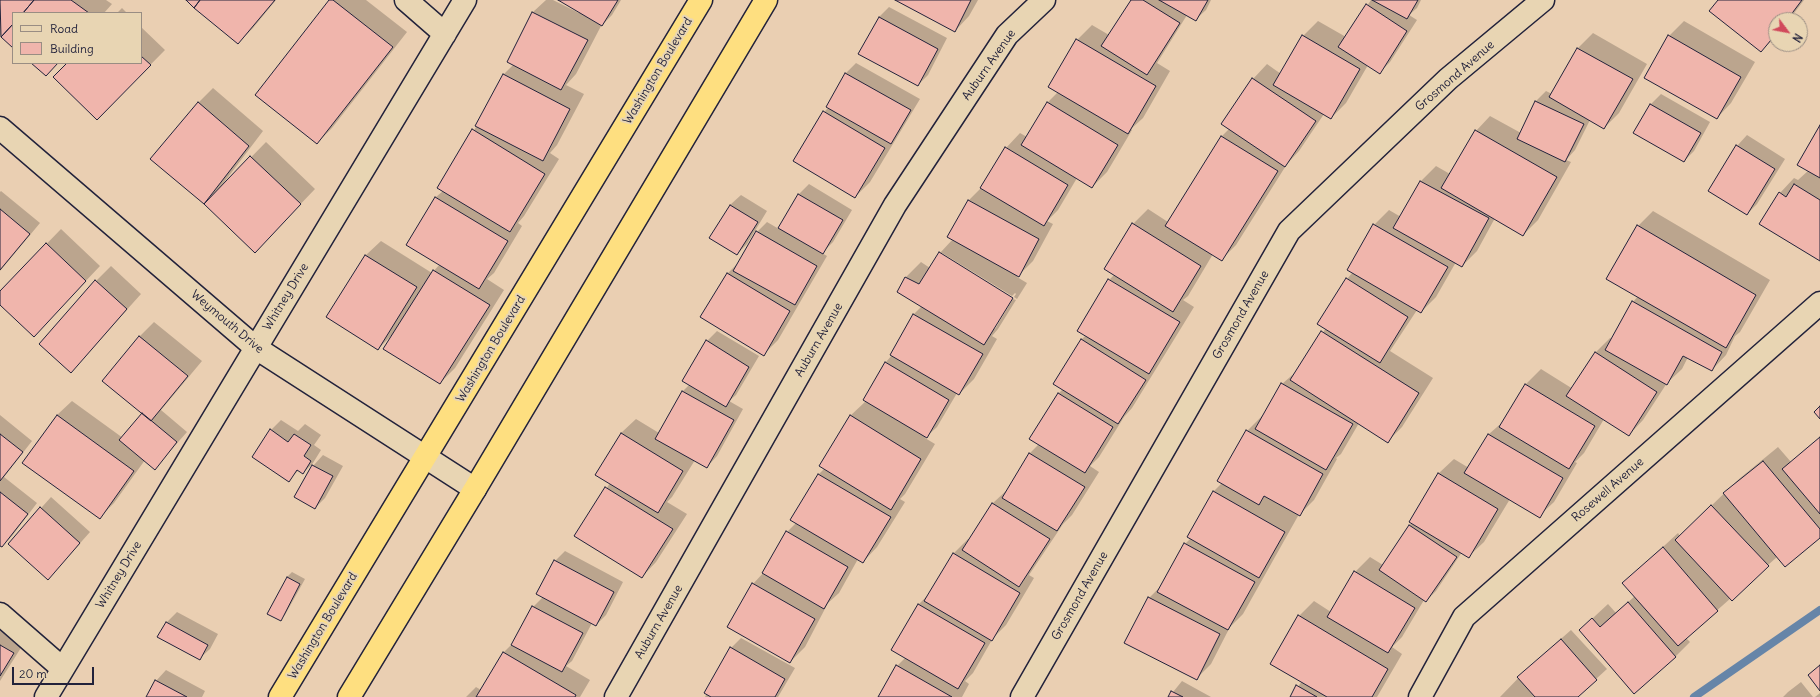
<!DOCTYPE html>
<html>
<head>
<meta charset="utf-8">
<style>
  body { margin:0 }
  #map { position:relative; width:1820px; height:697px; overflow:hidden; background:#eacfb2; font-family:Delius,sans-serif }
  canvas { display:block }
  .legend { position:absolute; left:12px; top:12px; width:130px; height:52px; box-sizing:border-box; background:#e8d5b3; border:1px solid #998d83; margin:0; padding:5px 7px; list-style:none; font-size:12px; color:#22223b }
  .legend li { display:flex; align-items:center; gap:8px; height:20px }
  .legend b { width:20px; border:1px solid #998d83 }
  .north { position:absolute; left:1768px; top:12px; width:40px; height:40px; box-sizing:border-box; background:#e8d5b3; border:1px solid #998d83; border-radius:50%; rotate:122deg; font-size:11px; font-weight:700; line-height:16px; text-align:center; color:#22223b }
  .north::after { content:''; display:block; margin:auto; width:14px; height:18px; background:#d1495b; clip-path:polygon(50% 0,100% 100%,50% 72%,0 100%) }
  .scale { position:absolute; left:12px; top:667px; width:82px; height:18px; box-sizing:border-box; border:2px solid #22223b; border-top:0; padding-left:5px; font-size:12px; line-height:14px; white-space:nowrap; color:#22223b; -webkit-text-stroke:3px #e8d5b3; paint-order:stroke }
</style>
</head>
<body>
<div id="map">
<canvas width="1820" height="697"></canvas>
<ul class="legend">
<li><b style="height:5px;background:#e8d5b3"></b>Road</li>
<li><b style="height:11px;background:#f0b5ac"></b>Building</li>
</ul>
<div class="north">N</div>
<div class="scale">20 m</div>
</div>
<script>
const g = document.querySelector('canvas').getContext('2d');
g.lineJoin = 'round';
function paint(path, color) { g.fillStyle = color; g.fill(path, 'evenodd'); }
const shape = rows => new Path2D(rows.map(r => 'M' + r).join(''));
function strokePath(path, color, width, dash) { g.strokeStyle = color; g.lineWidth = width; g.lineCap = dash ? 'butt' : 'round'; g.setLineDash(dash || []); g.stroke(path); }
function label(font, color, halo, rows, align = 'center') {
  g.font = font + ' Delius,sans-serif'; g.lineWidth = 4; g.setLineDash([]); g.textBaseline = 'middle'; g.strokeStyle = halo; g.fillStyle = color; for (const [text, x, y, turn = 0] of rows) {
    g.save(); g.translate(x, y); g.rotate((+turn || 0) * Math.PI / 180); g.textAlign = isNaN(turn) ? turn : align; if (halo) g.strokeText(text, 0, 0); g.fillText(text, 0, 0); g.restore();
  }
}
const shadow = shape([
  [0,0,106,0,112,4,104,13,13,13,13,46,0,35],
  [187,0,276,0,253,28,238,43],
  [330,0,366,0,407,32,332,128,317,143],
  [546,0,553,0,579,13,579,12,560,0,621,0,612,15,601,26,576,74,566,85,584,94,557,145,550,153,559,159,524,216,518,223,522,226,494,273,487,279,504,290,455,368,440,383,393,334,378,349,327,317,366,255,381,241,432,273,440,264,436,197,443,191,438,188,476,127,503,75,513,65,508,62,533,12],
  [896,0,978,0,969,16,955,31],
  [1132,0,1211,0,1206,10,1195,20,1187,15,1157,63,1170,71,1143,118,1131,129,1132,130,1107,172,1092,187,1077,178,1058,210,1047,221,1053,224,1033,261,1017,277,1027,283,1017,299,1014,297,1016,294,1015,293,1012,296,942,253,942,255,995,329,1013,299,1016,300,998,329,992,336,997,339,974,379,959,394,957,393,937,427,925,438,935,444,905,494,900,499,905,502,877,547,863,562,858,559,839,593,828,603,805,647,790,662,753,584,764,572,787,532,797,522,792,520,819,474,824,469,850,416,866,401,864,400,886,362,892,355,891,354,914,314,922,306,898,291,906,277,921,262,930,268,940,253,953,239,968,201,982,187,1006,148,1020,133,1027,137,1048,102,1058,92,1077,40,1092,25,1109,35],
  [1371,0,1421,0,1417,8,1409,15,1417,20,1390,62,1380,72,1368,65,1346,103,1331,118,1324,114,1299,151,1287,164,1236,245,1221,260,1213,254,1188,296,1183,300,1194,307,1132,408,1124,417,1099,457,1090,466,1099,472,1072,515,1063,524,1029,575,1034,578,1006,625,993,638,973,673,965,681,969,684,962,697,879,697,897,666,906,657,918,605,930,593,953,554,968,539,970,540,993,503,1008,489,1030,453,1039,444,1059,393,1063,389,1081,340,1086,335,1109,280,1115,274,1133,224,1148,209,1168,222,1222,136,1229,129,1253,79,1267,64,1281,74,1303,36,1318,21,1346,37],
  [1719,0,1804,0,1789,20,1776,20,1776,36,1761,51],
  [889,7,947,38,928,75,918,85,879,17],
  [122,8,127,13,117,13],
  [1684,21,1755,62,1731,103,1717,118,1669,36],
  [141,27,165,50,97,119,68,63,141,63],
  [1593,33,1647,64,1619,113,1604,128,1590,120,1575,150,1566,160,1571,162,1538,220,1523,235,1495,218,1477,251,1462,266,1456,262,1436,297,1421,312,1417,310,1390,351,1433,378,1402,427,1388,441,1359,423,1341,454,1336,458,1337,459,1314,500,1298,516,1243,614,1230,627,1211,664,1196,679,1149,598,1163,584,1185,544,1191,538,1188,536,1214,491,1222,483,1247,431,1262,416,1263,417,1282,384,1298,370,1326,328,1347,279,1353,272,1348,270,1374,225,1389,210,1401,217,1421,181,1436,166,1450,174,1476,131,1490,116,1521,133,1536,101,1546,91,1552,94,1578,48],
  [856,63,920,99,870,182,855,197,824,112,829,107,827,107,846,73],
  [213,88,263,131,222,185,223,186,266,142,315,189,270,236,205,204,151,159,198,103],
  [1661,94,1710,122,1694,151,1684,161,1635,133,1651,104],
  [1820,127,1820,260,1780,193,1794,178,1798,180,1809,170],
  [1747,135,1785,159,1757,204,1747,214,1709,191,1737,146],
  [809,184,852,210,833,242,822,253,827,256,778,340,764,354,727,274,740,261,757,232,767,222,779,229,799,194],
  [1,191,40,223,0,271,0,192],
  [741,195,767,211,747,244,737,254,730,205],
  [1653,211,1770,280,1740,332,1735,336,1726,355,1712,370,1688,357,1682,369,1667,383,1643,420,1629,435,1604,419,1584,453,1575,462,1577,463,1554,502,1539,516,1510,499,1484,542,1469,556,1462,552,1436,591,1426,601,1424,600,1402,637,1392,647,1402,654,1377,697,1291,697,1302,681,1299,616,1314,601,1331,612,1355,572,1370,557,1383,565,1412,522,1410,521,1439,473,1454,459,1469,468,1489,434,1505,420,1526,384,1541,369,1573,389,1595,353,1610,338,1612,339,1633,302,1638,296,1638,226],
  [61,229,100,266,48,321,0,304,0,292],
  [111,266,141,294,71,372,96,281],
  [154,322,202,361,161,410,187,432,155,468,145,460,114,503,99,518,23,462,57,415,72,401,123,438,143,413,139,337],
  [717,331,759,356,736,395,729,401,743,409,717,456,707,467,695,460,672,497,667,502,687,514,656,562,642,577,576,535,610,483,621,433,636,419,659,433,683,391,690,384,707,341],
  [0,415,32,441,4,477,37,503,12,536,2,546,0,545],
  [281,420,298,431,305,424,321,435,314,445,321,450,313,463,303,473,299,470,288,480,271,430],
  [1820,437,1820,537,1777,557,1686,638,1690,642,1675,657,1580,630,1608,604,1616,613,1635,596,1624,583,1678,533,1680,536,1739,479,1778,447,1791,462],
  [323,455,343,466,325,498,315,508,313,466],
  [51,497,90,532,58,568,9,544],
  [565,551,623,582,606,615,596,625,592,623,572,661,566,666,590,680,580,697,466,697,476,687,481,690,504,652,513,643,533,607,543,597,555,561],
  [292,572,305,579,285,615,280,620,287,577],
  [177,612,218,634,210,649,199,659,159,637,167,622],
  [0,628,24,643,0,681],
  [1571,630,1607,669,1596,679,1577,697,1500,697,1529,667],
  [741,638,795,668,778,697,705,697,731,648],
  [166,670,205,691,202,697,147,697,156,681],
  [1182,681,1211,697,1169,697],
  [1801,682,1813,697,1783,697,1788,692],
  [1820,693,1820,697,1815,697]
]);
const stream = shape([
  [1694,697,1820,610]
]);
const building = shape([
  [0,0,34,0,23,13,13,13,13,24,1,37,0,0],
  [34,0,71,0,89,13,23,13,34,0],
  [186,0,200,0,194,8,186,0],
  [200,0,275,0,238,44,194,8,200,0],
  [329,0,333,0,393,47,317,144,255,95,329,0],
  [558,0,618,0,602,26,558,0],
  [895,0,971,0,955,32,895,0],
  [1131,0,1143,0,1180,23,1147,75,1101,46,1131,0],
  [1159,0,1208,0,1196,21,1159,0],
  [1372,0,1418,0,1407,19,1372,0],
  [1718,0,1802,0,1787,20,1776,20,1776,34,1761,52,1709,11,1718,0],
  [1366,4,1407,31,1380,74,1338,47,1366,4],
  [532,12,588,40,561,90,507,62,532,12],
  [879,17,938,49,918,86,858,54,879,17],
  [13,24,13,48,1,37,13,24],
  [1302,35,1360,69,1331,119,1273,85,1302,35],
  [1668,35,1741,77,1717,119,1644,78,1668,35],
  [1076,39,1156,86,1128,134,1048,87,1076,39],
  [1577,48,1633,79,1604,129,1549,97,1577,48],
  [141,56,151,65,97,120,53,77,67,63,141,63,141,56],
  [31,63,58,63,46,76,31,63],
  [845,73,911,110,891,144,826,107,845,73],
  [503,74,570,109,543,161,475,126,503,74],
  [1252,78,1316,121,1285,167,1221,124,1252,78],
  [1535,101,1584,124,1565,162,1517,139,1535,101],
  [198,102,249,146,204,204,150,159,198,102],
  [1047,102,1118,145,1092,188,1021,145,1047,102],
  [1650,104,1701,133,1684,162,1633,133,1650,104],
  [823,111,885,148,855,198,793,161,823,111],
  [1820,125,1820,178,1797,165,1820,125],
  [472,129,545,174,510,232,437,188,472,129],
  [1475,130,1557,177,1523,236,1441,188,1475,130],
  [1221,136,1278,171,1222,261,1165,226,1221,136],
  [1736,145,1775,169,1747,215,1708,191,1736,145],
  [1005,147,1068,185,1044,226,980,188,1005,147],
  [250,156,301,204,255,253,204,204,250,156],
  [1420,181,1489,218,1462,267,1393,228,1420,181],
  [1794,184,1820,200,1820,261,1759,224,1779,192,1786,197,1794,184],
  [798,194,843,220,823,254,778,228,798,194],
  [435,197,508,241,479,289,406,245,435,197],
  [968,200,1039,239,1019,277,947,237,968,200],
  [730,205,758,222,737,255,709,238,730,205],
  [0,209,30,234,0,270,0,209],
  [1132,223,1201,266,1173,312,1104,269,1132,223],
  [1373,224,1448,267,1421,313,1347,270,1373,224],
  [1637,225,1756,295,1726,348,1606,279,1637,225],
  [756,231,817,266,795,305,733,271,756,231],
  [46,243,86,281,34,337,0,305,0,291,46,243],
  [939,252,1013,298,984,345,897,292,905,277,919,284,939,252],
  [365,255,417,287,378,350,326,317,365,255],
  [433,270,490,305,440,384,383,349,433,270],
  [727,273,790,311,764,356,700,317,727,273],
  [1346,278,1408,317,1380,363,1317,324,1346,278],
  [1108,279,1180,322,1149,374,1077,331,1108,279],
  [95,280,127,309,71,373,39,344,95,280],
  [1632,301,1722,352,1712,371,1683,356,1667,385,1605,350,1632,301],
  [913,314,983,354,959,395,890,355,913,314],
  [1321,331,1419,393,1388,443,1290,380,1321,331],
  [139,336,188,376,151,421,102,381,139,336],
  [1081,339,1146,380,1118,424,1053,384,1081,339],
  [706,340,749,367,726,407,682,381,706,340],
  [1595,352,1657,392,1629,436,1566,396,1595,352],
  [885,362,949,400,927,438,863,400,885,362],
  [1281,383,1353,424,1326,470,1255,429,1281,383],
  [1525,384,1595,426,1569,469,1499,427,1525,384],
  [682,391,734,420,707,468,655,439,682,391],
  [1058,393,1113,427,1085,473,1029,439,1058,393],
  [1820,406,1820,419,1814,412,1820,406],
  [142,413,177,442,155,470,119,440,142,413],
  [57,415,134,471,100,519,22,463,57,415],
  [850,415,921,459,891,510,819,466,850,415],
  [270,429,288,442,294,434,311,445,304,456,311,461,303,474,297,470,289,482,252,457,270,429],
  [1246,430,1323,474,1300,516,1264,496,1259,505,1217,481,1246,430],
  [621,433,683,471,658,513,595,475,621,433],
  [0,434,23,452,0,481,0,434],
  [1488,434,1563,478,1540,518,1464,473,1488,434],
  [1820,437,1820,514,1782,469,1820,437],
  [1029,453,1085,487,1057,531,1002,498,1029,453],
  [1763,461,1820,529,1820,538,1785,567,1723,493,1763,461],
  [312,465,333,476,315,509,294,497,312,465],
  [1438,473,1498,509,1469,558,1409,522,1438,473],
  [818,474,891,517,863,563,790,520,818,474],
  [605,487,673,529,642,578,574,536,605,487],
  [1213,491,1285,532,1259,578,1187,537,1213,491],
  [0,492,28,514,2,547,0,546,0,492],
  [992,503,1050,539,1019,587,962,550,992,503],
  [1711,505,1769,566,1732,601,1675,540,1711,505],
  [40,507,80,543,48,580,8,544,40,507],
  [1409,525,1457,557,1426,602,1379,570,1409,525],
  [786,531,848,567,824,609,762,573,786,531],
  [1184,543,1255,582,1228,630,1157,592,1184,543],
  [1663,547,1718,611,1678,646,1622,583,1663,547],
  [953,553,1020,593,992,641,924,601,953,553],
  [554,560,614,592,596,626,536,594,554,560],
  [1354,571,1415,608,1388,653,1327,617,1354,571],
  [287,577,300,584,281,621,267,614,287,577],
  [752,583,815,619,790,663,727,627,752,583],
  [1148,597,1220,634,1197,680,1124,643,1148,597],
  [1628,602,1676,657,1634,694,1579,630,1592,618,1600,627,1628,602],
  [918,604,985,643,958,689,891,650,918,604],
  [532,606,583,633,562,672,511,645,532,606],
  [1298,615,1388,669,1372,697,1327,697,1270,664,1298,615],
  [166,622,208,645,200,660,157,637,166,622],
  [1561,639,1597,680,1578,697,1535,697,1517,677,1561,639],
  [0,645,14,653,0,676,0,645],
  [730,647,785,679,775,697,711,697,704,693,730,647],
  [503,652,576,695,575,697,476,697,503,652],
  [896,665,952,697,878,697,896,665],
  [1820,665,1820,691,1808,675,1820,665],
  [155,680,187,697,146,697,155,680],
  [1296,685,1317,697,1290,697,1296,685],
  [1171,691,1183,697,1168,697,1171,691]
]);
const minor = shape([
  [406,0,445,34],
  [0,128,256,348,475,489],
  [0,614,63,669],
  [46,697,465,0],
  [616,697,895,205,1007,35,1044,0],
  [1022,697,1289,231,1448,79,1543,0],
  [1420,697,1464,617,1820,303]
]);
const highway = shape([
  [280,697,701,0],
  [349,697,475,489,766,0]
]);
const streetNames = [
  ["Auburn Avenue",989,65,-55],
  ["Washington Boulevard",658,71,-59],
  ["Grosmond Avenue",1455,76,-41],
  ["Whitney Drive",286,297,-59],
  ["Grosmond Avenue",1241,315,-60],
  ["Weymouth Drive",227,322,40],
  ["Auburn Avenue",819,340,-60],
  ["Washington Boulevard",491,349,-59],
  ["Rosewell Avenue",1608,490,-41],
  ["Whitney Drive",119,575,-59],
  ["Grosmond Avenue",1080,596,-60],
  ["Auburn Avenue",659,622,-60],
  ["Washington Boulevard",323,626,-59]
];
paint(shadow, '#0003');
strokePath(stream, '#6685a8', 8);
paint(building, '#f0b5ac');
strokePath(building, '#22223b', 1);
strokePath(minor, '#22223b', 25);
strokePath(highway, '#22223b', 25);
strokePath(minor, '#e8d5b3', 22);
strokePath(highway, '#fedf80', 22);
label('12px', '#22223b', '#e8d5b3', streetNames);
</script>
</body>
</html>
